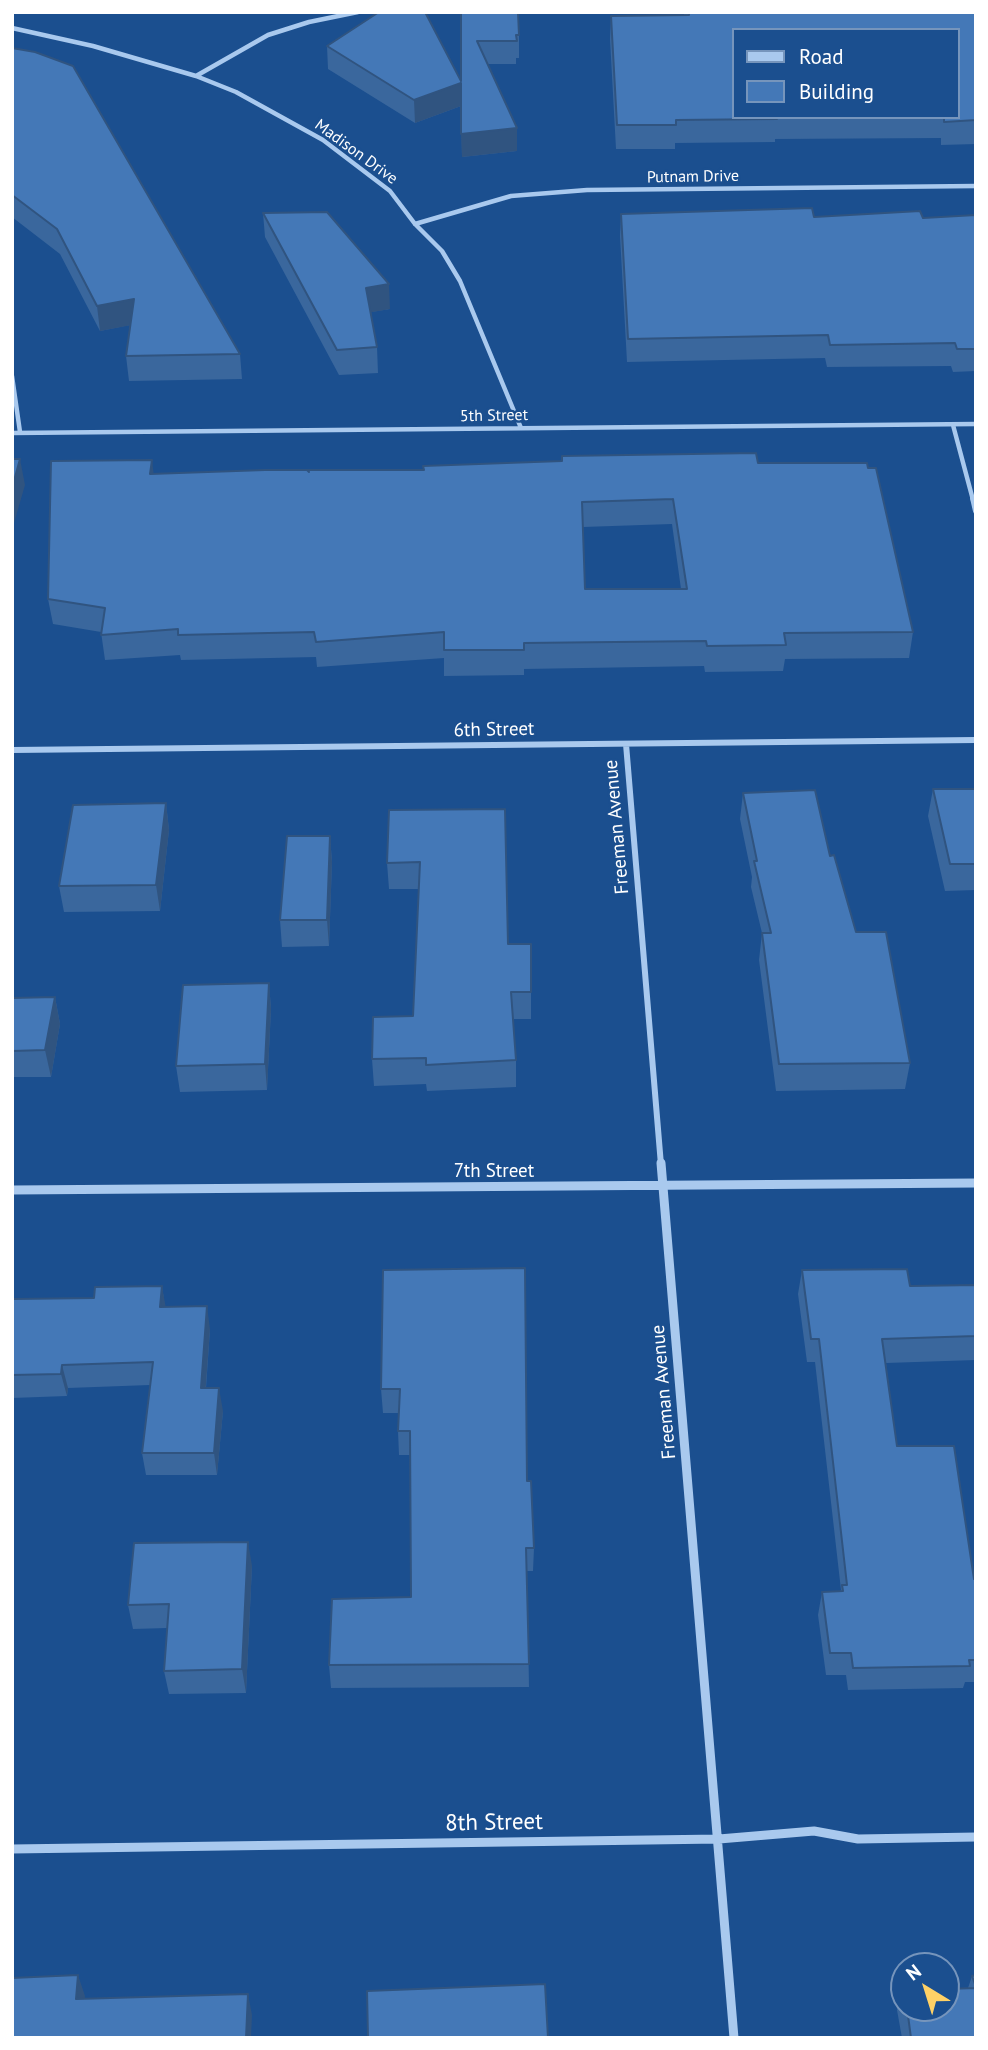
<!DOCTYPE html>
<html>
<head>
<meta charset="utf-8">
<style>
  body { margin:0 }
  #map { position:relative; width:988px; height:2050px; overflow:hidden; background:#1b4f8f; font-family:"PT Sans",sans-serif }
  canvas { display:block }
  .frame { position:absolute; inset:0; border:14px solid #fff; pointer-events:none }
  .legend { position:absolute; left:732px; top:28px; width:228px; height:91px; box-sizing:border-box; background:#1b4f8f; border:2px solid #7695bc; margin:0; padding:9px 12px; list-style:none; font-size:21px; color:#fff }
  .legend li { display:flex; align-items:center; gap:14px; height:35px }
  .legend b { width:35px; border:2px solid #7695bc }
  .north { position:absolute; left:890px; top:1952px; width:70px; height:70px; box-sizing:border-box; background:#1b4f8f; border:2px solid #7695bc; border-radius:50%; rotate:322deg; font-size:19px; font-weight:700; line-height:28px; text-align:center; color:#fff }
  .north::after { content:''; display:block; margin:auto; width:24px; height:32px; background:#ffd166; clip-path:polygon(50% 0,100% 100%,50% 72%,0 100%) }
</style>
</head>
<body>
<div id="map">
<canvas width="988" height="2050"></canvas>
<div class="frame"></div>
<ul class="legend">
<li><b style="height:9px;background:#a9c9ee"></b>Road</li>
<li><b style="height:19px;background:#4478b7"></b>Building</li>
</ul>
<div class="north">N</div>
</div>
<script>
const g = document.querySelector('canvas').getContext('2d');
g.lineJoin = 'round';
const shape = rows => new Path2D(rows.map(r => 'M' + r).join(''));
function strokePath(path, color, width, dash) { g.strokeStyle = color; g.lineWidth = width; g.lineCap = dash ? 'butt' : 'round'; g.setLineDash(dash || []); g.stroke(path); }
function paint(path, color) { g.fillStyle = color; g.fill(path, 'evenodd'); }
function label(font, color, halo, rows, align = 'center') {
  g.font = font + ' "PT Sans",sans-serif'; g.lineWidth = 5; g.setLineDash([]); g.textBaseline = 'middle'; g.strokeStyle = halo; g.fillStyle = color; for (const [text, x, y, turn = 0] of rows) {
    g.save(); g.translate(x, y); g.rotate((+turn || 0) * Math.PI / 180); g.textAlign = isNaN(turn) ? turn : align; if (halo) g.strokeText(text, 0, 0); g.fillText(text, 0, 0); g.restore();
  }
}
const minorFar2 = shape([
  [12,28,93,46,196,76,236,92,323,140,390,191,415,224,442,251,460,281,521,428],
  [196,76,268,35,309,22,358,12],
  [415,224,511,196,587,190,976,186],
  [12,376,20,432],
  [953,425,973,500],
  [12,433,976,424]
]);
const minorFar1 = shape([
  [973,498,976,511],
  [626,744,661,1165],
  [12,750,976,740]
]);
const minor = shape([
  [661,1163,734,2038],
  [12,1190,976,1183],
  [12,1849,719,1839,814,1831,858,1839,976,1837]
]);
const wall = shape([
  [461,12,519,35,519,58,516,58,516,64,487,64,517,151,462,157,461,106,415,123,328,69,327,46,461,81],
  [684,12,976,12,976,144,941,145,941,138,775,139,775,142,675,143,675,149,616,149,610,39,611,16,684,15],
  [958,30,958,117,734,117],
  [12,48,240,354,242,379,129,381,126,356,130,325,100,331,60,254,12,217],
  [263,213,390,309,371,312,377,347,378,373,339,375,265,237],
  [621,214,923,218,976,215,976,371,953,372,951,366,827,367,825,358,627,362,620,236],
  [562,456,758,463,868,468,913,632,909,658,785,659,783,671,705,672,704,666,524,669,524,675,444,676,444,658,317,667,316,657,181,660,180,655,105,660,101,632,53,624,48,599,154,474,424,470,562,461],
  [672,524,681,589,585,589,583,527],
  [933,789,976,789,976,890,945,891,928,816],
  [743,793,830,856,856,932,910,1063,905,1089,776,1091,759,960,762,933,751,887,752,877,740,819],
  [166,803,169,830,160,911,64,912,59,886],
  [389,810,508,944,531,944,531,1019,513,1019,516,1060,516,1087,427,1091,426,1084,374,1086,372,1059,413,1016,419,889,389,889,387,863],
  [330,836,332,862,329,946,282,947,280,920],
  [269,983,271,1009,267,1090,180,1092,176,1066],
  [55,997,60,1024,51,1077,12,1077,12,998],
  [383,1270,527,1481,534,1548,533,1571,527,1571,529,1687,331,1688,329,1665,411,1597,410,1455,399,1455,398,1431,399,1413,383,1413,381,1389],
  [802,1270,910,1286,976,1285,976,1360,886,1363,897,1446,974,1579,976,1579,976,1682,965,1682,963,1688,848,1690,846,1675,826,1675,818,1615,822,1592,840,1591,841,1590,815,1362,807,1362,798,1294],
  [162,1286,165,1307,210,1329,206,1388,223,1411,217,1475,146,1475,142,1453,150,1385,68,1388,67,1396,12,1398,12,1299,94,1298],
  [252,1566,246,1693,169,1694,164,1671,167,1628,133,1629,128,1605],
  [976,1975,976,2038,902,2038,897,2010,904,1991,904,2008,946,2008,968,1988,972,1976]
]);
const shadedWall = shape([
  [461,83,461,106,415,123,414,100],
  [517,128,517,151,462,157,461,134],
  [389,284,390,309,367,313,366,288],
  [134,299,137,324,100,331,97,306],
  [20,459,25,485,12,530,12,488],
  [152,460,155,485,150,474],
  [166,803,169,830,160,911,156,885],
  [330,836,332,862,329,946,327,920],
  [269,983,271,1009,267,1090,265,1064],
  [55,997,60,1024,51,1077,45,1050],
  [162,1286,166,1309,160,1307],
  [207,1306,210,1329,204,1411,201,1388],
  [62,1365,68,1388,67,1396,61,1374],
  [219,1388,223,1411,217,1475,214,1453],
  [248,1542,252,1566,246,1693,242,1669],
  [78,1975,85,1996,83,2019,76,1999],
  [248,1994,252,2015,251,2038,246,2038]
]);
const building = shape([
  [379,12,425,12,461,81,461,12,518,12,519,35,516,35,517,41,477,41,517,128,461,134,461,83,414,100,327,46,379,12],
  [689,12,976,12,976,120,944,122,944,117,958,117,958,30,734,30,734,117,777,117,777,119,676,120,676,125,617,125,611,16,689,15,689,12],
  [12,48,35,52,73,66,240,354,126,356,134,299,97,306,57,229,12,195,12,48],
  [812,208,814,217,920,211,923,218,976,215,976,349,957,349,955,343,830,345,828,335,628,339,621,214,812,208],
  [327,212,389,284,366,288,377,347,337,350,263,213,327,212],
  [756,453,758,463,867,463,868,468,876,468,913,632,784,633,786,645,707,646,706,641,524,643,524,650,444,650,444,632,316,642,314,632,178,635,178,629,101,635,105,608,48,599,51,461,152,460,150,474,265,470,307,470,309,472,308,470,424,470,423,466,562,461,562,456,756,453],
  [673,499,687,589,585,589,582,502,673,499],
  [12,459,20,459,12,488,12,459],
  [933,789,976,789,976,864,950,864,933,789],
  [815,790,830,856,834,855,856,932,886,932,910,1063,779,1064,762,933,771,933,754,861,757,861,743,793,815,790],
  [166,803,156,885,59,886,73,805,166,803],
  [505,809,508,944,531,944,531,992,511,992,516,1060,426,1065,426,1058,372,1059,373,1017,413,1016,420,862,387,863,389,810,505,809],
  [287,836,330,836,327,920,280,920,287,836],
  [269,983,265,1064,176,1066,183,985,269,983],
  [55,997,45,1050,12,1051,12,998,55,997],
  [525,1268,527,1481,531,1481,534,1548,526,1548,529,1664,329,1665,332,1599,411,1597,410,1431,398,1431,400,1389,381,1389,383,1270,525,1268],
  [907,1269,910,1286,976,1285,976,1336,882,1339,897,1446,954,1446,974,1579,976,1579,976,1660,969,1660,970,1666,853,1668,851,1653,830,1653,822,1592,843,1591,842,1585,847,1585,819,1339,811,1339,802,1270,907,1269],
  [162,1286,160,1307,207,1306,201,1388,219,1388,214,1453,142,1453,153,1362,62,1365,61,1374,12,1375,12,1299,94,1298,95,1287,162,1286],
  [248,1542,242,1669,164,1671,169,1604,128,1605,134,1543,248,1542],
  [78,1975,76,1999,248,1994,246,2038,12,2038,12,1978,78,1975],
  [976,1975,976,1987,972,1976,976,1975],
  [545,1984,548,2038,368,2038,367,1991,545,1984],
  [976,1988,976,2038,911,2038,907,2008,946,2008,946,1989,976,1988]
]);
const farStreetnames = [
  ["Madison Drive",356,152,36],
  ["Putnam Drive",693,177,-1],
  ["5th Street",494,416,-1]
];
const streetNames = [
  ["6th Street",494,730,-1],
  ["Freeman Avenue",617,827,-95],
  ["7th Street",494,1172],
  ["Freeman Avenue",664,1392,-95]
];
const nearStreetnames = [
  ["8th Street",494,1823,-1]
];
strokePath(minorFar2, '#a9c9ee', 4.5);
strokePath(minorFar1, '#a9c9ee', 6);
strokePath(minor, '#a9c9ee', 9);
paint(wall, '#3a679d');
paint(shadedWall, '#305480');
paint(building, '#4478b7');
strokePath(building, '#305480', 2);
label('16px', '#fff', '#1b4f8f', farStreetnames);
label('19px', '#fff', '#1b4f8f', streetNames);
label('23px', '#fff', '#1b4f8f', nearStreetnames);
</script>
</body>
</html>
